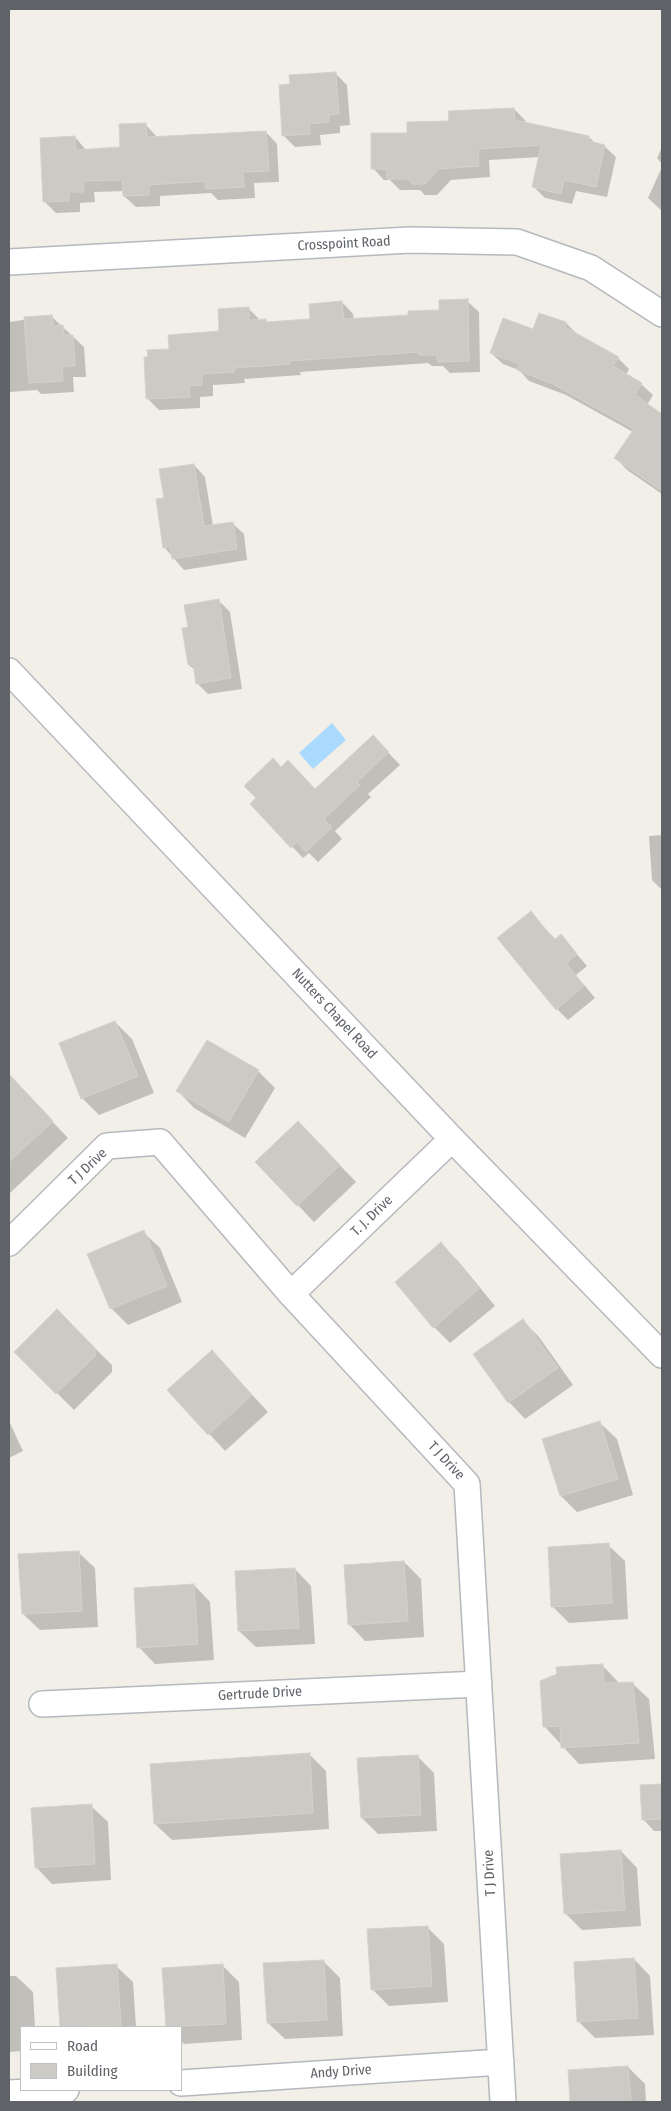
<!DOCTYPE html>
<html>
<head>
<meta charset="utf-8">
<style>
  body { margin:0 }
  #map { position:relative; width:671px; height:2111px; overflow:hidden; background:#f1efe8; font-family:"Fira Sans Condensed",sans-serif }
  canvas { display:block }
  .frame { position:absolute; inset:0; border:10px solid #5f6368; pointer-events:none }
  .legend { position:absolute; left:20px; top:2026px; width:162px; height:65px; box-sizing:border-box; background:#fff; border:1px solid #bfc1c3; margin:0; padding:6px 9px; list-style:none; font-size:15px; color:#5f6368 }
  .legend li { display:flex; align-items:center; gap:10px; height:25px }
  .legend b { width:25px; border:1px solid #bfc1c3 }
</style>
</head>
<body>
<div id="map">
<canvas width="671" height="2111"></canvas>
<div class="frame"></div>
<ul class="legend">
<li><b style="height:6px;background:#fff"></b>Road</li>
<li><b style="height:14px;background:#cccac5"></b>Building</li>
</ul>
</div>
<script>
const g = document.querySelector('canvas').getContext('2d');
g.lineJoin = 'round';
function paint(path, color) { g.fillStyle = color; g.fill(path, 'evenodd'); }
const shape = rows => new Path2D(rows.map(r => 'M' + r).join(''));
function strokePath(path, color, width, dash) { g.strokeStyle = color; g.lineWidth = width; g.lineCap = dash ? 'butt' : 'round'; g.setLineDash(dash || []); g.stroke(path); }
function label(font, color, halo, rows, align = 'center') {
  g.font = font + ' "Fira Sans Condensed",sans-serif'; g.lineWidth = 5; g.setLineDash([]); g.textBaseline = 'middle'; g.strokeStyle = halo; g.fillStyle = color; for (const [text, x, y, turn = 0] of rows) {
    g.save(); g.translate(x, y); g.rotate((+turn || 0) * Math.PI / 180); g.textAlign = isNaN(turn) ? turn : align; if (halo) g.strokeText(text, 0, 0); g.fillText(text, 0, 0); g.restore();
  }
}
const water = shape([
  [332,723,346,740,313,769,299,753]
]);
const shadow = shape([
  [335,73,347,85,350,125,340,126,340,133,320,135,321,145,295,147,284,136,291,85],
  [514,109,525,120,526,123,589,137,596,144,604,146,616,157,607,197,576,191,572,204,545,198,534,187,540,157,489,160,490,177,451,180,437,195,425,195,420,190,400,190,390,180,384,180,373,168,408,134,450,122],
  [145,124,157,137,266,132,277,144,279,182,254,183,255,198,218,200,211,193,160,196,160,206,136,207,124,196,124,191,94,192,95,202,80,203,80,212,56,213,45,202,75,137,86,150,121,148],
  [662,147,662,164,657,158],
  [662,167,662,211,648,198],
  [467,301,479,312,480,372,450,373,443,366,432,366,428,363,300,372,301,375,244,379,245,383,213,385,213,396,200,397,200,408,159,410,148,399,170,350,221,333,248,308,260,320,268,323,311,320,342,302,353,314,354,320,441,312],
  [51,316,84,347,86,377,73,377,74,392,41,394,37,390,9,392,9,322],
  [566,323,578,335,618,358,629,369,626,375,641,384,653,395,647,405,662,415,662,494,627,470,616,458,633,432,566,395,529,381,519,370,503,364,491,353,534,331],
  [194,465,205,477,213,526,232,523,244,534,247,560,184,570,164,547,165,499],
  [219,601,230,612,242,689,208,694,197,683,195,670,189,665,189,628],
  [384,748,400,765,368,794,371,797,335,831,342,839,318,862,309,853,303,858,252,804,281,768,316,791],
  [662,835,662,890,652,880,649,836],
  [531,913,556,940,561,936,587,966,576,975,595,998,568,1020,557,1009],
  [115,1022,132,1039,154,1093,99,1115,82,1098],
  [207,1041,258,1071,275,1088,245,1138,194,1108,178,1091],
  [11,1078,68,1138,9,1194,9,1080],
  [315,1139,356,1182,314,1222,257,1162],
  [143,1232,160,1248,182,1302,128,1325,111,1308],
  [441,1244,458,1261,495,1306,450,1343,434,1327],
  [57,1311,112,1365,112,1372,74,1410,16,1352],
  [523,1321,539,1337,573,1385,525,1419,509,1402],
  [212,1351,268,1412,225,1451,169,1390],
  [9,1421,23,1451,9,1458],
  [600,1423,617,1439,633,1495,577,1512,561,1496,544,1440],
  [608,1545,625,1561,628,1619,569,1623,552,1606],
  [78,1552,95,1568,98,1627,40,1630,23,1614],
  [404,1562,421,1579,424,1637,365,1641,349,1624],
  [295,1569,311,1586,315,1644,256,1647,239,1631],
  [194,1585,210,1602,214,1660,155,1664,139,1647],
  [602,1665,619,1683,632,1683,649,1699,655,1759,579,1764,544,1726],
  [309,1754,326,1771,329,1829,172,1840,155,1824],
  [417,1756,434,1773,437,1831,378,1834,362,1818],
  [662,1785,662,1831,654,1831,643,1819,641,1786],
  [91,1806,108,1822,111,1880,52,1884,36,1867],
  [621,1851,637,1868,641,1926,582,1930,565,1913],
  [427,1927,444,1944,448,2002,389,2006,372,1989],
  [634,1959,650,1976,654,2035,595,2038,578,2021],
  [323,1961,340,1978,343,2036,285,2039,268,2023],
  [222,1965,239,1982,242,2040,184,2044,181,2041,181,2027,167,2027,164,1969],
  [116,1966,133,1982,136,2027,61,2027,58,1969],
  [9,1976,16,1976,33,1992,35,2027,21,2027,21,2051,9,2052],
  [628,2067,645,2084,646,2102,571,2102,569,2071]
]);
const building = shape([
  [336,72,339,114,329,115,329,122,309,124,310,134,282,136,279,85,290,84,289,75,336,72],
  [514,108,515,120,589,136,589,141,605,145,596,187,564,180,561,194,532,187,541,145,478,149,479,166,439,169,425,184,412,184,409,179,387,179,387,169,371,169,371,133,407,133,407,122,449,121,448,111,514,108],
  [146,123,147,137,266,131,269,171,243,172,244,187,206,189,205,181,149,185,149,195,123,196,122,180,83,181,84,192,69,192,69,201,43,202,40,138,75,136,76,150,120,147,119,124,146,123],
  [468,299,469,361,438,362,437,355,419,355,419,352,290,361,290,364,234,368,234,372,202,374,202,385,189,386,190,397,146,399,144,357,148,357,147,350,169,349,168,335,219,331,218,309,249,307,249,320,266,319,266,322,310,319,309,304,342,301,344,319,408,315,408,311,439,310,439,300,468,299],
  [539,313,566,322,565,327,619,357,613,366,642,383,635,395,662,414,662,491,614,458,634,429,553,384,517,370,519,364,490,353,503,318,533,329,539,313],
  [52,315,53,326,63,325,64,335,73,335,75,366,62,366,63,381,29,383,24,317,52,315],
  [194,464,204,526,233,522,237,549,172,559,170,547,163,548,156,499,164,498,159,469,194,464],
  [219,599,231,678,196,684,193,664,188,665,182,628,188,627,184,605,219,599],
  [373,735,389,752,357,782,360,785,324,819,332,827,306,852,297,842,291,848,250,804,256,798,244,786,273,758,281,767,288,760,315,789,373,735],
  [531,911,554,940,561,934,577,954,566,963,584,986,556,1010,497,938,531,911],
  [115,1021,138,1076,81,1099,59,1043,115,1021],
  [207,1040,259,1070,229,1122,176,1091,207,1040],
  [9,1074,53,1121,9,1162,9,1074],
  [298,1121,340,1165,297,1206,255,1162,298,1121],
  [144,1230,167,1286,110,1309,87,1254,144,1230],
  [441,1242,479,1289,433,1328,395,1282,441,1242],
  [57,1309,95,1348,95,1356,56,1394,14,1352,57,1309],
  [523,1319,558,1368,508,1403,473,1354,523,1319],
  [212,1350,252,1395,208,1435,167,1390,212,1350],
  [600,1421,618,1479,560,1496,542,1439,600,1421],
  [609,1543,612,1603,551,1607,548,1547,609,1543],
  [79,1551,82,1611,22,1614,18,1554,79,1551],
  [404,1561,408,1621,348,1625,344,1565,404,1561],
  [295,1568,299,1628,238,1631,235,1571,295,1568],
  [194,1584,198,1644,137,1648,134,1588,194,1584],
  [603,1664,604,1683,633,1682,639,1743,561,1748,560,1726,543,1727,540,1681,557,1674,556,1667,603,1664],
  [310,1753,313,1813,154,1824,150,1764,310,1753],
  [418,1755,421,1815,361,1818,357,1758,418,1755],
  [662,1784,662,1819,642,1820,640,1785,662,1784],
  [92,1804,95,1864,35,1868,31,1808,92,1804],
  [621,1850,625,1910,564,1914,560,1854,621,1850],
  [428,1926,432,1986,371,1990,367,1929,428,1926],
  [634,1958,638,2018,577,2022,574,1962,634,1958],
  [324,1960,327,2020,267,2023,263,1963,324,1960],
  [117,1964,121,2025,60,2027,56,1968,117,1964],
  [223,1964,226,2024,166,2027,162,1968,223,1964],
  [628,2066,631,2102,570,2102,568,2070,628,2066]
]);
const street = shape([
  [9,262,410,240,517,242,591,268,662,314],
  [9,671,452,1139,662,1355],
  [9,1243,107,1146,160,1142,291,1294,467,1484,503,2102],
  [291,1294,452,1139],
  [42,1704,479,1684],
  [181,2083,501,2062],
  [9,2093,66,2090]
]);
const streetNames = [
  ["Crosspoint Road",344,244,-3],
  ["Nutters Chapel Road",334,1014,47],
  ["T J Drive",88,1167,-43],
  ["T. J. Drive",372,1216,-44],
  ["T J Drive",446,1461,47],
  ["Gertrude Drive",260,1694,-3],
  ["T J Drive",490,1873,-93],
  ["Andy Drive",341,2072,-4]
];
paint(water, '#aadaff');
paint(shadow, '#0003');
paint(building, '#cccac5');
strokePath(building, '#d6d1c6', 1);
strokePath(street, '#b5b8bc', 28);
strokePath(street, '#fff', 25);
label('14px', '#5f6368', '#fff', streetNames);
</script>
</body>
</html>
